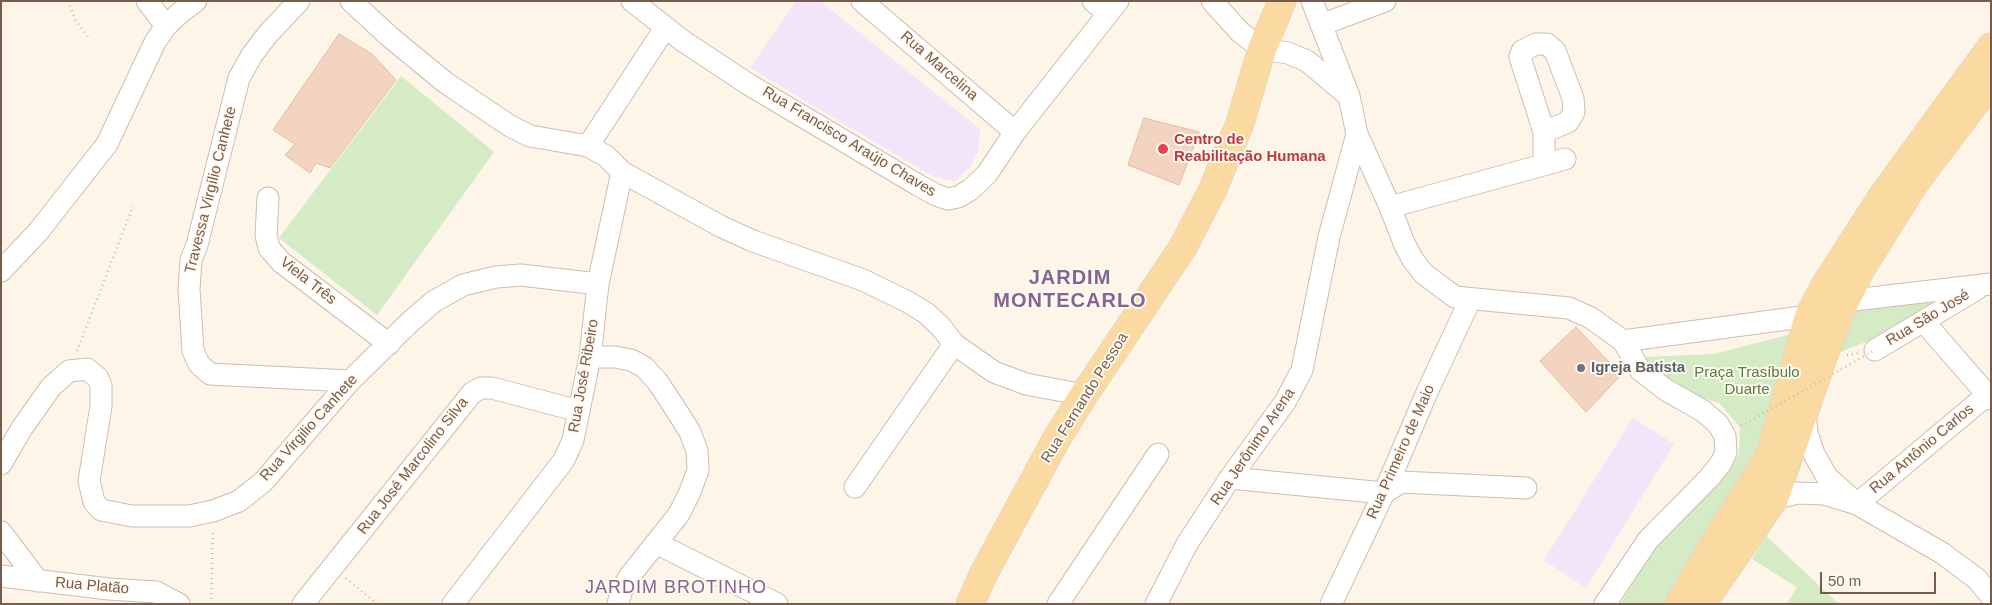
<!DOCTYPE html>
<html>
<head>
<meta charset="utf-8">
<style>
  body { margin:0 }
  #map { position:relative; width:1992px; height:605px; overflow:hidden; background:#fcf5e8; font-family:Arial,sans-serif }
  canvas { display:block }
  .frame { position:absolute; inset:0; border:2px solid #775c4c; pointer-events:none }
  .scale { position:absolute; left:1820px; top:572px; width:116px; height:22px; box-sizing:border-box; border:2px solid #775c4c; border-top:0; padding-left:6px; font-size:15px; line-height:18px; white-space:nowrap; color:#775c4c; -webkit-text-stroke:4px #fff9ef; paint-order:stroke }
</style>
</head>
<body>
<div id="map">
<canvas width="1992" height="605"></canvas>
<div class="frame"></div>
<div class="scale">50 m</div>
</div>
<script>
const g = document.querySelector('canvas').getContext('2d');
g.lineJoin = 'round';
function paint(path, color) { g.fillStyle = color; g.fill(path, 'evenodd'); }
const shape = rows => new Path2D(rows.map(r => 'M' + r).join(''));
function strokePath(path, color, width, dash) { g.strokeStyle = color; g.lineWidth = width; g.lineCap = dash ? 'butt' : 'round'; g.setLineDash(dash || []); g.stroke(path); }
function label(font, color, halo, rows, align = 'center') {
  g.font = font + ' Arial,sans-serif'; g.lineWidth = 4; g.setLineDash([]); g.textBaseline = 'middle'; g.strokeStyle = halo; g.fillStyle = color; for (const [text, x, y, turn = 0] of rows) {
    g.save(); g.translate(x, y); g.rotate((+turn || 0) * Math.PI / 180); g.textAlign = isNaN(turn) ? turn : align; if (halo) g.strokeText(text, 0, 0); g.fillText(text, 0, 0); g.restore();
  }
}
const education = shape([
  [796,1,820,1,980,129,978,151,970,167,954,181,934,177,750,68],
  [1633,418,1674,444,1586,588,1544,560]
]);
const green = shape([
  [401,76,494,152,377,315,279,238],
  [1947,296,1868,341,1833,355,1848,309],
  [1799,332,1764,450,1710,534,1664,604,1620,604,1649,556,1727,474,1739,454,1740,427,1719,403,1682,392,1644,357,1714,354],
  [1766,536,1839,604,1787,604,1797,587,1752,559]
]);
const building = shape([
  [339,34,372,54,396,80,330,168,316,163,310,173,285,155,295,144,273,130,339,34],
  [1144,118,1199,132,1179,185,1128,165,1144,118],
  [1576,327,1621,375,1586,412,1540,361,1576,327]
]);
const path = shape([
  [68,1,76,21,89,38],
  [77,351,133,206],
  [1847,355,1858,353],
  [346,578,377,604],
  [211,604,213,530]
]);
const minor = shape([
  [147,1,166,26],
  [299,1,267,35,252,55,239,78,197,245,191,260,189,289,193,351,199,364,210,374,350,381],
  [351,1,390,37,446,83,510,126,530,136,588,146,606,156,622,172,722,227,753,241,863,280,908,302,926,313,941,327,954,344,994,372,1026,384,1084,395],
  [632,1,683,41,748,84,918,185,936,195,948,199,958,197,970,190,987,174,1015,132,1118,1],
  [862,1,1015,132],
  [1093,1,1107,13],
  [1212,1,1240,32,1262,49,1288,53,1307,61,1345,93],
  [1312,1,1349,96,1357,134,1390,207,1404,243,1413,260,1424,274,1455,297,1569,308,1591,318,1623,341,1809,316,1845,301,1991,284],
  [1321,25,1385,1],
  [588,146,665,28],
  [1544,164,1544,132,1520,57,1522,51,1536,44,1547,44,1555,51,1573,98,1574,112,1568,122,1544,132],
  [268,198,266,235,269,248,281,262,389,344],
  [1390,207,1565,159],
  [1,271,38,232,107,144,155,42,166,26,181,12,196,1],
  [1924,322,1991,399],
  [1875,350,1977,289],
  [590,357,615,357,631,360,644,367,657,381,673,405,690,432,697,451,698,470,690,492,679,514,629,577,621,592,618,604],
  [1805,412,1807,433,1814,454,1827,477,1853,500],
  [1,464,22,428,51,387,69,371,87,369,98,378,101,386,101,406,89,481,94,502,101,510,132,516,189,516,213,511,239,501,263,482,350,381,409,323,433,302,463,285,496,277,521,275,598,284],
  [1230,478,1384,493,1401,482,1526,488],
  [855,487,954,344],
  [1774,499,1797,493,1824,494,1857,504,1942,553,1977,579,1991,596],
  [1857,504,1987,395],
  [1,532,38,581],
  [656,543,777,604],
  [1,576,109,589,156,592,179,604],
  [303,604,472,393,481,388,492,388,579,411],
  [453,604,564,460,573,440,590,357,598,284,622,172],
  [1058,604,1158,454],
  [1156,604,1187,544,1230,478,1285,402,1302,370,1329,237,1357,134],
  [1331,604,1384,493,1428,390,1470,300],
  [1605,604,1648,540,1710,477,1721,463,1726,452,1725,436,1718,424,1703,411,1666,390,1640,370,1623,341]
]);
const major = shape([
  [970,604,984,573,1057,438,1084,395,1183,247,1213,189,1240,123,1262,49,1282,1],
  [1679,604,1726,524,1770,456,1809,316,1824,287,1883,195,1991,47],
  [1702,604,1774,499,1824,355,1845,301,1861,269,1914,184,1991,82]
]);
const pathBridge = shape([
  [1741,426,1875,350]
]);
const markers = [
  [1163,149,6,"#e0444e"],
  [1581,368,5,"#6b7280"]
];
const streetNames = [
  ["Rua Marcelina",939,66,41],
  ["Rua Francisco Araújo Chaves",849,142,31],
  ["Travessa Virgílio Canhete",211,190,-76],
  ["Viela Três",308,281,38],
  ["Rua São José",1928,318,-31],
  ["Rua José Ribeiro",584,376,-80],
  ["Rua Fernando Pessoa",1085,398,-58],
  ["Rua Virgilio Canhete",309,428,-48],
  ["Rua Jerônimo Arena",1253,447,-56],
  ["Rua Antônio Carlos",1922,449,-40],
  ["Rua Primeiro de Maio",1401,452,-66],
  ["Rua José Marcolino Silva",413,466,-52],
  ["Rua Platão",92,586,5]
];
const healthNames = [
  ["Centro de",1174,140],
  ["Reabilitação Humana",1174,157]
];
const worshipNames = [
  ["Igreja Batista",1591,368]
];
const parkNames = [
  ["Praça Trasíbulo",1747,373],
  ["Duarte",1747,390]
];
const quarterNames = [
  ["JARDIM BROTINHO",676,588]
];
const districtNames = [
  ["JARDIM",1070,278],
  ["MONTECARLO",1070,301]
];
paint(education, '#f2e4f9');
paint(green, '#d4ebc6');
paint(building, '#f2d4c0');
strokePath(building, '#e5bba0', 1);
strokePath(minor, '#cfbdae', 23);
strokePath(major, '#d9d1cd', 29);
strokePath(path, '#d7b8a2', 2.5, [1, 4]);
strokePath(minor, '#fff', 21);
strokePath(major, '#fadaa1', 28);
strokePath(pathBridge, '#d7b8a2', 2.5, [1, 4]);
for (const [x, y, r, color] of markers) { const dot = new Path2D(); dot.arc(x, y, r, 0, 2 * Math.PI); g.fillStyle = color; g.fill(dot); strokePath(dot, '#fff9ef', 2); }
label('15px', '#775c4c', '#fff9ef', streetNames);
label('bold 15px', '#be3a42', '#fff9ef', healthNames, 'left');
label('bold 15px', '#5b616d', '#fff9ef', worshipNames, 'left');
label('15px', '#547d43', '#fff9ef', parkNames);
g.letterSpacing = '1px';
label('18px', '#846493', '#fff9ef', quarterNames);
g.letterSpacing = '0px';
g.letterSpacing = '1px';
label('bold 20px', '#846493', '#fff9ef', districtNames);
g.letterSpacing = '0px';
</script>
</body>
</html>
